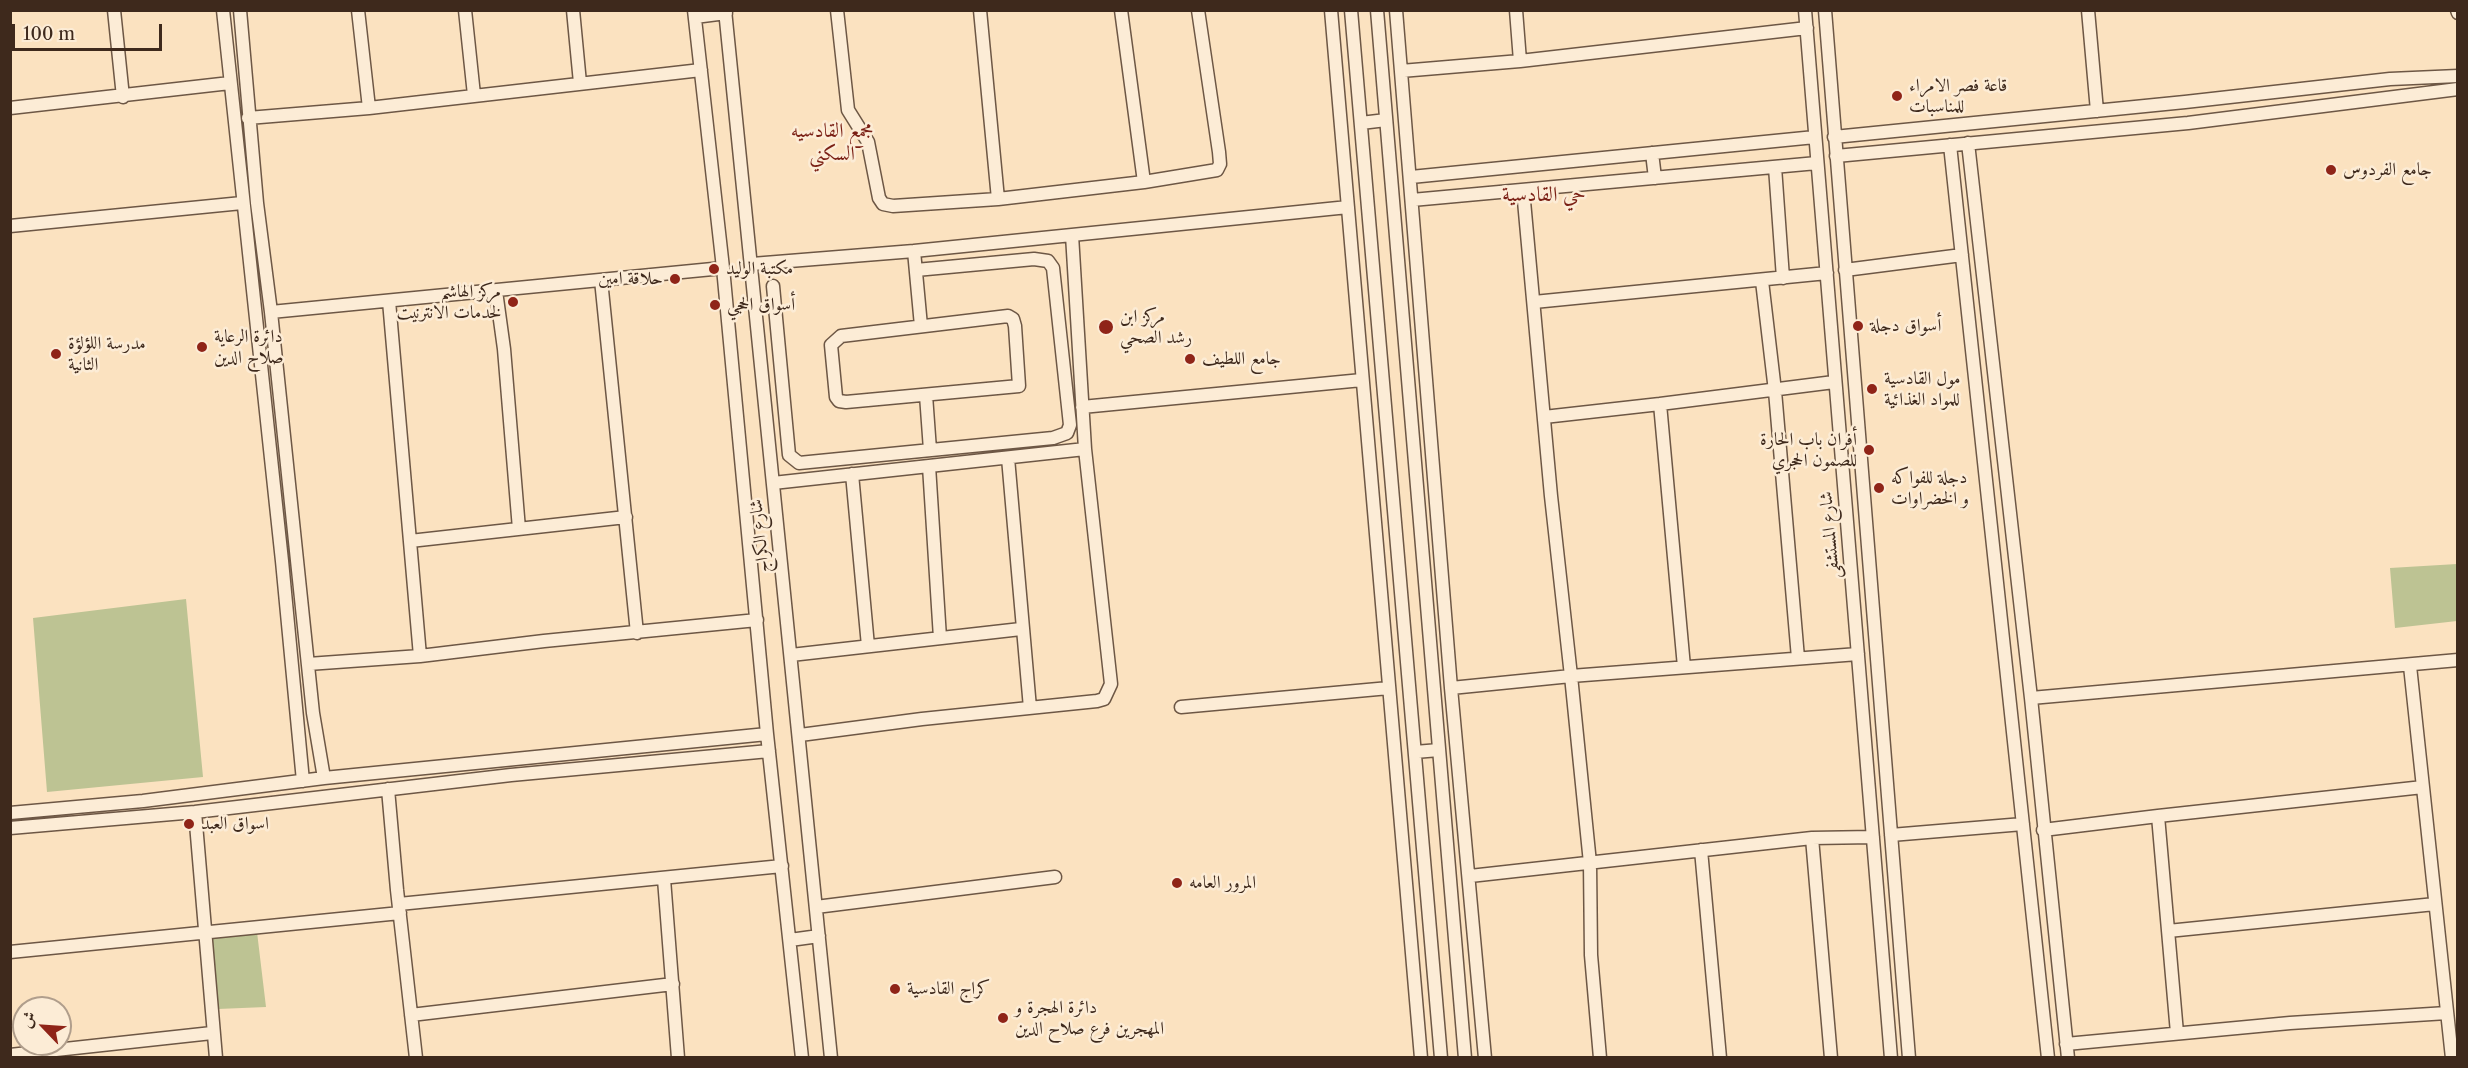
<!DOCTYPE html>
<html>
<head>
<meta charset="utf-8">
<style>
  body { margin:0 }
  #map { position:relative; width:2468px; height:1068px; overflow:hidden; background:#fbe2c0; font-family:"Libre Caslon Text",Amiri,serif }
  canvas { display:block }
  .frame { position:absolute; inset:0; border:12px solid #3e291c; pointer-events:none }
  .north { position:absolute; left:12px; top:996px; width:60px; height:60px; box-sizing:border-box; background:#fcecd6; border:2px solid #b09e8c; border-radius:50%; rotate:295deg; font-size:16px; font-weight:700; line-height:24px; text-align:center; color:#3e291c }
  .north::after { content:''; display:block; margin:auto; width:21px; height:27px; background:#8f2418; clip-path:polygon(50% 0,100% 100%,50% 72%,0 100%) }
  .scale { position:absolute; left:12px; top:24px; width:150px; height:27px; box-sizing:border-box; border:3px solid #3e291c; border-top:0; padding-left:8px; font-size:18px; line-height:21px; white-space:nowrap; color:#3e291c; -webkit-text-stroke:4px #fcecd6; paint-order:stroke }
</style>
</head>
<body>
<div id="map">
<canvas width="2468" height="1068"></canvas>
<div class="frame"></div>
<div class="north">ش</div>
<div class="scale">100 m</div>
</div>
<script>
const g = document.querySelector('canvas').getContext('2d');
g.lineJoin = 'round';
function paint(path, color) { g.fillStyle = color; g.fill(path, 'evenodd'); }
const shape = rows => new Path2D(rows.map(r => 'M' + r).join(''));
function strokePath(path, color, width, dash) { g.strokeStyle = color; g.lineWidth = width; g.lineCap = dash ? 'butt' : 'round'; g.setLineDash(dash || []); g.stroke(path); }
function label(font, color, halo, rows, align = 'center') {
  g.font = font + ' "Libre Caslon Text",Amiri,serif'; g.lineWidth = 5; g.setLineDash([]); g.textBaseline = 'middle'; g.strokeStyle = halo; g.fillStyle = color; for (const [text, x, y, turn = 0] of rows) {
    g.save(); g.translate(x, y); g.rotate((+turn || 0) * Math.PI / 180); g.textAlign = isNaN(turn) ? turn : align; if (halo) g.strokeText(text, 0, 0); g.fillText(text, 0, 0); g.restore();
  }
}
const green = shape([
  [2457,564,2457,621,2395,628,2390,568],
  [186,599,203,777,47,792,33,618],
  [257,932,266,1007,218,1009,212,938]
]);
const minor = shape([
  [114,10,123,97],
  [223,10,282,561,303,781],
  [240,10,257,203,271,312,313,713,324,778],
  [358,10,369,108],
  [465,10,474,95],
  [573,10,580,83],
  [694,10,723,268,767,734,802,1058],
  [725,10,831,1058],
  [837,10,848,110,868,142,879,198,883,204,893,206,998,199,1144,182,1217,170,1220,164,1219,152,1198,10],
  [980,10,998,199],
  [1121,10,1144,182],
  [1331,10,1421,1058],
  [1351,10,1441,1058],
  [1377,10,1465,1058],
  [1396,10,1451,688,1485,1058],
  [1516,10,1520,61],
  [1805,10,1891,1058],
  [1825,10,1909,1058],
  [2088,10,2097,111],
  [2457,10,2458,13],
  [695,17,726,13],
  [1401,71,1520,61,1807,28],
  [10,108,230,83],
  [248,118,369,108,701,70],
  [1361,123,1386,120],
  [1834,137,2185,102,2390,79,2458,76],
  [1968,143,2031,698,2068,1058],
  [1950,145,2048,1058],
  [1652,153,1655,178],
  [1836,156,2188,123,2458,89],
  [1775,167,1783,278],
  [1411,177,1815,137],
  [1412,200,1817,163],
  [10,226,242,203],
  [1072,235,1085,449],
  [914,251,921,326],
  [752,264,914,251,1348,207],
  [1845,270,1962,255],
  [601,280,637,633],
  [1762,281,1775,391,1798,658],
  [773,286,789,455,799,463,1053,438,1067,433,1070,425,1053,268,1048,261,1034,259,916,270],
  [496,291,504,349,519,529],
  [389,301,420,656],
  [1534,302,1827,273],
  [271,312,723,268],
  [1008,316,1013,319,1015,326,1019,386,846,402,839,401,836,397,831,345,841,336,1008,316],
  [926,395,930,450],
  [1082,407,1362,380],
  [1544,417,1660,404],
  [1008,458,1030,708],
  [929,466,940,638],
  [852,474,868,646],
  [773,483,1085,449,1111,684,1104,699,1097,701,922,719,800,735],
  [410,541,626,517],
  [791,655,1021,629],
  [308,664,420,656,544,641,757,620],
  [2410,666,2452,1058],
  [1684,667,1660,404,1834,382],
  [1451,688,1571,676,1551,496,1523,190],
  [2031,698,2458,660],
  [1181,707,1389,688],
  [1415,752,1439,750],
  [388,789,397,890,416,1058],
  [195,812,216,1058],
  [10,813,143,801,324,778,767,734],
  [2158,816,2423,787],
  [10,828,195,812,511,775,769,751],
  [2043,830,2158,816,2177,1033],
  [1891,835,2023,824],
  [1812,838,1831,1058],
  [1701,850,1720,1058],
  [1470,876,1812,838,1873,837],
  [664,879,678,1058],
  [399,904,782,866],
  [816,907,1055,877],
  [2168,931,2435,904],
  [790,940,819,936],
  [10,952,400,913],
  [411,1015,673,984],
  [2066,1044,2290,1023,2447,1013],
  [10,1055,212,1033],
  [1600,1058,1591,955,1590,863,1571,676,1858,654]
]);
const markers = [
  [1897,96,6,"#8f2418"],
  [2331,170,6,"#8f2418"],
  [714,269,6,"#8f2418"],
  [675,279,6,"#8f2418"],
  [513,302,6,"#8f2418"],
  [715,305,6,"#8f2418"],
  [1858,326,6,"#8f2418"],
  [1106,327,8,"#8f2418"],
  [202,347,6,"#8f2418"],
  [56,354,6,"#8f2418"],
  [1190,359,6,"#8f2418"],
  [1872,389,6,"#8f2418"],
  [1869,450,6,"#8f2418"],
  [1879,488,6,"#8f2418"],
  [189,824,6,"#8f2418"],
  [1177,883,6,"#8f2418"],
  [895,989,6,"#8f2418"],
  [1003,1018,6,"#8f2418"]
];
const poiNames = [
  ["قاعة فصر الامراء",1909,86],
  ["للمناسبات",1909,107],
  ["جامع الفردوس",2343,170],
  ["مكتبة الوليد",726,269],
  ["حلاقة امين",663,279,"right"],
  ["مركز الهاشم",501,292,"right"],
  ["لخدمات الانترنيت",501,313,"right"],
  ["أسواق الحجي",727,305],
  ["مركز ابن",1120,317],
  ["رشد الصحي",1120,338],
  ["أسواق دجلة",1870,326],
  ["دائرة الرعاية",214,337],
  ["صلاح الدين",214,358],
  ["مدرسة اللؤلؤة",68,344],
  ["الثانية",68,365],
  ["جامع اللطیف",1202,359],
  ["مول القادسية",1884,379],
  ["للمواد الغذائية",1884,400],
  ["أفران باب الحارة",1857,440,"right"],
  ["للصمون الحجري",1857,461,"right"],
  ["دجلة للفواكه",1891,478],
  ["و الخضراوات",1891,499],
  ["اسواق العبد",201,824],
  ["المرور العامه",1189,883],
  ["كراج القادسية",907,989],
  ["دائرة الهجرة و",1015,1008],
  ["المهجرين فرع صلاح الدين",1015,1029]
];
const streetNames = [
  ["شارع المستشفى",1830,535,-95],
  ["شارع الكراج",760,536,-96]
];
const neighbourhoodNames = [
  ["مجمع القادسيه",832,131],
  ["السكني",832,154]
];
const quarterNames = [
  ["حي القادسية",1544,195]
];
paint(green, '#bdc393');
strokePath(minor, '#6d5745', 15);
strokePath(minor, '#fcecd6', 12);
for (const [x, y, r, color] of markers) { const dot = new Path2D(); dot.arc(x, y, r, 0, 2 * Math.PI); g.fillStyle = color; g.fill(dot); strokePath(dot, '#fcecd6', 2); }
label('18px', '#3e291c', '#fcecd6', poiNames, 'left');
label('18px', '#3e291c', '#fcecd6', streetNames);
label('20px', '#7a1f14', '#fcecd6', neighbourhoodNames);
label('21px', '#7a1f14', '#fcecd6', quarterNames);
</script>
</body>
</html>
